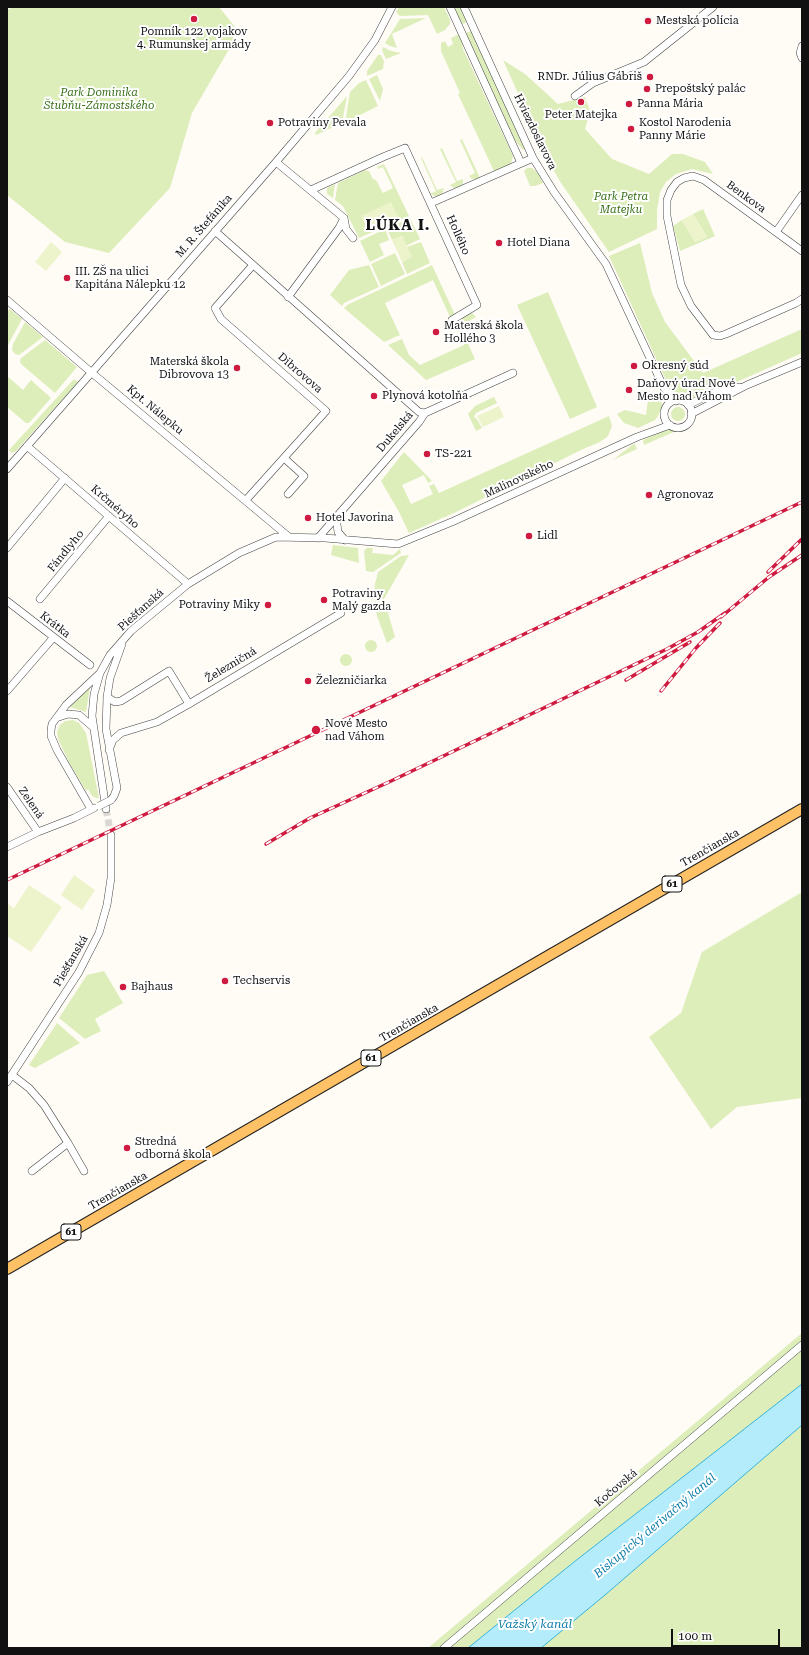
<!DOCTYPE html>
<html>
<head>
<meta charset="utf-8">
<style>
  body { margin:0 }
  #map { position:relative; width:809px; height:1655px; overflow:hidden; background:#fffbf5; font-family:"Roboto Serif",serif }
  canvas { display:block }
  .frame { position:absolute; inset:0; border:8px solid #111; pointer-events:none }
  .scale { position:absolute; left:671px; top:1629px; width:109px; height:18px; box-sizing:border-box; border:2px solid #111; border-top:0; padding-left:5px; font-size:12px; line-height:14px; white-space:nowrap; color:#111; -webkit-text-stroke:3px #fff; paint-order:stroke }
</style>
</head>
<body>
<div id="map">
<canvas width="809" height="1655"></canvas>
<div class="frame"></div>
<div class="scale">100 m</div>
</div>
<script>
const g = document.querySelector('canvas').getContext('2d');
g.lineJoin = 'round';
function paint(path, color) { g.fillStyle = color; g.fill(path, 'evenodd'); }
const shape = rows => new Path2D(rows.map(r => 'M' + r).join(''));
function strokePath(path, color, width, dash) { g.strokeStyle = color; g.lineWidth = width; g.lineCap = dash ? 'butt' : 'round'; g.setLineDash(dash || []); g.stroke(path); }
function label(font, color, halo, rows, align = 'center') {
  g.font = font + ' "Roboto Serif",serif'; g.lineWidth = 4; g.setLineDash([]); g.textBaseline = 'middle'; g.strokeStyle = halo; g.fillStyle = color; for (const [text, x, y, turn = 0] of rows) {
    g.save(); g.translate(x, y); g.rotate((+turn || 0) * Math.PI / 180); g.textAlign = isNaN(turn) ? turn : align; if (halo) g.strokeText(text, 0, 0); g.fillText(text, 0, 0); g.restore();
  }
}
const green = shape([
  [13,7,219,7,239,32,192,113,170,188,109,253,65,242,7,195,7,10],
  [399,7,444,7,450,20,450,24,445,30,437,34,428,15,400,16,396,12],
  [454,7,460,7,467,22,461,25],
  [426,18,392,34,397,48,390,46,385,43,400,19],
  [471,31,526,147,524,150,522,149,510,134,466,33],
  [459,34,462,39,463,49,513,156,511,164,494,171,458,94,460,93,441,51,441,43,445,41,448,47,453,44,451,38],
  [383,47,391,51,401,53,386,59,382,50],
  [378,55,381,55,384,61,383,69,367,76,367,71],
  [503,60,525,74,558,104,585,97,590,111,585,129,612,159,649,174,672,154,683,154,705,162,713,174,692,169,676,174,666,182,660,192,657,210,657,229,609,252,561,183,550,164],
  [377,75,383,89,380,101,369,79],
  [366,80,378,106,348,121,346,117,350,92,359,83],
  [347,96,342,123,316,135,315,133],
  [462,139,480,178,477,179,472,179,469,176,475,173,460,140],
  [442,148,457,181,463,179,463,184,461,186,454,188,450,185,456,182,440,149],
  [422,157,437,190,444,188,442,194,437,197,430,194,436,191,421,158],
  [384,164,409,216,359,238,343,206,335,200,338,183,365,170,369,171,373,179,376,180,383,193,393,188,383,167,378,169,377,167],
  [527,168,532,168,538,173,543,183,535,186,530,186,524,171],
  [335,184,333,198,327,194,327,188],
  [703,209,715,236,680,251,673,226,682,220,695,242,707,237,693,214],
  [410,218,420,239,406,246,402,236,392,240,387,229],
  [385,229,389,240,379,244,384,255,370,262,360,241],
  [421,242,430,263,407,274,402,262,411,257,407,247],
  [640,243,652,293,665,322,703,373,802,329,802,353,694,401,677,396,670,389,609,256],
  [395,253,405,274,381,286,371,264],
  [369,265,379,287,344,303,342,306,330,295,349,270],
  [432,265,456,317,451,319,433,280,385,303,400,335,384,342,344,308,347,305],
  [548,292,597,407,570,419,517,305],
  [10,309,22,319,7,347,7,312],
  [472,313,476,317,464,324,461,318],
  [457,320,475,359,426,380,388,345,402,339,409,355,420,365,464,345,453,322],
  [25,322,43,337,19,355,15,354,12,350,13,344],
  [45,340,77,367,55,393,21,364,20,361,21,358],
  [7,376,23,390,31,380,51,398,29,423,26,423,7,407],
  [74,379,78,382,16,451,12,453,9,450],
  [661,394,662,406,658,416,655,420,638,428,624,423,617,414,625,410,646,415,648,400],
  [494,397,497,403,476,413,474,417,477,419,482,428,476,431,468,414,475,406],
  '671 414a7 7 0 1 1 14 0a7 7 0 1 1-14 0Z',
  [609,416,612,426,608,436,600,442,583,449,456,512,409,533,399,512,381,481,404,452,432,481,428,483,424,475,402,485,411,504,433,494,429,486,434,484,439,493],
  [670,430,676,431,644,445,643,440,663,431],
  [635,444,637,449,613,460,632,445],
  [333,545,358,548,359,563,331,555],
  [367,548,373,548,372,553,393,555,400,549,401,553,373,572,366,571,364,551],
  [409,555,384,599,395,637,387,643,377,616,374,596,375,584,378,572,401,556],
  '365 646a6 6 0 1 1 12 0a6 6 0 1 1-12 0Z',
  '340 660a6 6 0 1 1 12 0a6 6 0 1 1-12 0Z',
  [90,687,86,712,70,707],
  [73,720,79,723,86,733,99,798,96,798,92,796,88,789,86,791,70,764,58,739,57,732,60,725,65,721],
  [802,892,802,1098,737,1107,711,1129,649,1037,681,1013,702,952],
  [104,971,123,1003,95,1019,101,1031,85,1039,59,1018,87,975],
  [57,1023,80,1043,35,1068,29,1065],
  [802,1333,802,1384,574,1562,468,1648,428,1648],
  [802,1425,802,1648,541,1648,605,1595]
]);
const pitch = shape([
  [391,202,398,217,368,231,361,216],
  [693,214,707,237,695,242,682,220],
  [402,236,412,257,402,262,392,240],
  [51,242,62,252,46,271,35,262],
  [499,406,504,417,483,427,477,416],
  [74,875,95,890,82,910,61,895],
  [29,885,62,907,31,952,7,936,7,903,14,908]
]);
const water = shape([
  [802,1384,802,1425,605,1595,541,1648,468,1648,574,1562,802,1384]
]);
const minorTunnel = shape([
  [106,809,111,835]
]);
const minor = shape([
  [450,7,521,163],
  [464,7,533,158,554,192,606,264,664,388,676,401],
  [802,46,800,53,802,58],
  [575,96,593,83,644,62,713,7],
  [276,162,344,218,346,229,353,238],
  [311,190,383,157,405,148,477,305,452,320],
  [431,203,533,158],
  [215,231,419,412,425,413],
  [776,232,802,195],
  [802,251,704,180,693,176,684,178,677,182,671,190,667,200,667,216,681,285,691,306,713,335,720,336,726,334,796,303,802,299],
  [288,297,339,228,344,218],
  [7,300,92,373,289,537],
  '664 414a14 14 0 1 1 28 0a14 14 0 1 1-28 0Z',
  [688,405,715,392,739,387],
  [691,414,747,385,802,362],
  [27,446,188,584],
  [284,458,304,476,288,494],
  [7,469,276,162,349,76,375,40,392,7],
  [246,500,326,411,221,319,215,308,253,265],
  [336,517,338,532,345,540],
  [318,538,419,422,425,413,513,373],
  [7,548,65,478],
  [40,599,109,516],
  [7,601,90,665],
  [7,691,53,638],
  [107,697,115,702,121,701,169,671,189,704],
  [59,717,68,714,79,715,93,727],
  [109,750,113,740,121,733,157,722,189,704,341,613],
  [7,787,38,832],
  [111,800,114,796,117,788,106,729,107,697,110,678,122,644],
  [91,809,57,750,51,736,51,730,52,724,66,705,99,674],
  [106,809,92,716,94,694,100,673,110,655,131,631,188,584,239,553,276,537,325,538,398,544,454,521,637,437,670,425],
  [7,847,38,832,74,818,94,808],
  [12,1075,29,1088,44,1105,68,1143,32,1171],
  [7,1082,79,972,99,933,107,905,111,878,111,835],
  [68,1143,84,1171],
  [444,1648,802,1345]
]);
const primary = shape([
  [7,1269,802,809]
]);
const rail = shape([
  [768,572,802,539],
  [721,617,769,577,802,555],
  [626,680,690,642],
  [661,691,696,648,720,623],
  [266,844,310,818,389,782,667,649,698,632,725,613],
  [7,880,802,502]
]);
const minorBridge = shape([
  [99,806,111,800]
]);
const markers = [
  [194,19,4,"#cf1b40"],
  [648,21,4,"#cf1b40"],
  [650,77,4,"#cf1b40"],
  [647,89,4,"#cf1b40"],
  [581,102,4,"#cf1b40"],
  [629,104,4,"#cf1b40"],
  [270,123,4,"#cf1b40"],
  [631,129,4,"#cf1b40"],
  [499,243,4,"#cf1b40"],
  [67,278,4,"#cf1b40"],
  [436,332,4,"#cf1b40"],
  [634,366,4,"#cf1b40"],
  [237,368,4,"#cf1b40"],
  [629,390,4,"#cf1b40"],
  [374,396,4,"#cf1b40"],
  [427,454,4,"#cf1b40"],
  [649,495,4,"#cf1b40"],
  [308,518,4,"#cf1b40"],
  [529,536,4,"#cf1b40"],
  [324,600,4,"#cf1b40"],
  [268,605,4,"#cf1b40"],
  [308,681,4,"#cf1b40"],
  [316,730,5,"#cf1b40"],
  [225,981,4,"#cf1b40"],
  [123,987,4,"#cf1b40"],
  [127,1148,4,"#cf1b40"]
];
const shields = [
  [672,884,20],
  [371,1058,20],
  [71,1232,20]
];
const shieldNames = [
  ["61",672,884],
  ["61",371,1058],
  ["61",71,1232]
];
const poiNames = [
  ["Mestská polícia",656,21],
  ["Pomník 122 vojakov",194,32,"center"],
  ["4. Rumunskej armády",194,45,"center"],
  ["RNDr. Július Gábriš",642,77,"right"],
  ["Prepoštský palác",655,89],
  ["Panna Mária",637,104],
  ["Peter Matejka",581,115,"center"],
  ["Potraviny Pevala",278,123],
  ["Kostol Narodenia",639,123],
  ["Panny Márie",639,136],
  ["Hotel Diana",507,243],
  ["III. ZŠ na ulici",75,272],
  ["Kapitána Nálepku 12",75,285],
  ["Materská škola",444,326],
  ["Hollého 3",444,339],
  ["Materská škola",229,362,"right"],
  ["Dibrovova 13",229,375,"right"],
  ["Okresný súd",642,366],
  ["Daňový úrad Nové",637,384],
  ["Mesto nad Váhom",637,397],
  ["Plynová kotolňa",382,396],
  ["TS-221",435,454],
  ["Agronovaz",657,495],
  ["Hotel Javorina",316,518],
  ["Lidl",537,536],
  ["Potraviny",332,594],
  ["Malý gazda",332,607],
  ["Potraviny Miky",260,605,"right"],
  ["Železničiarka",316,681],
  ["Nové Mesto",325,724],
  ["nad Váhom",325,737],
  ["Techservis",233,981],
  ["Bajhaus",131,987],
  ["Stredná",135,1142],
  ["odborná škola",135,1155]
];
const parkNames = [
  ["Park Dominika",99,93],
  ["Štubňu-Zámostského",99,106],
  ["Park Petra",621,197],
  ["Matejku",621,210]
];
const streetNames = [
  ["Hviezdoslavova",535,132,64],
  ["Benkova",746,197,36],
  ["M. R. Štefánika",204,226,-49],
  ["Hollého",458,235,66],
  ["Dibrovova",300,373,41],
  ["Kpt. Nálepku",155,410,40],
  ["Dukelská",395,432,-50],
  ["Malinovského",519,479,-25],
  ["Krčméryho",115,507,41],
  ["Fándlyho",66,551,-51],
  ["Piešťanská",141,610,-42],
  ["Krátka",55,625,38],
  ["Železničná",231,665,-31],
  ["Zelená",31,803,55],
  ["Trenčianska",710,848,-30],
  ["Piešťanská",71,961,-60],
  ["Trenčianska",409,1023,-30],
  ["Trenčianska",118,1191,-30],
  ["Kočovská",616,1488,-40]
];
const waterNames = [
  ["Biskupický derivačný kanál",655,1526,-40],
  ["Važský kanál",535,1624]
];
const districtNames = [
  ["LÚKA I.",398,226]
];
paint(green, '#ddeeba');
paint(pitch, '#edf4cc');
paint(water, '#b4ecfb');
strokePath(water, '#35b2d9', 1);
strokePath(minorTunnel, '#dbd8d3', 7, [7, 3.5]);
strokePath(minor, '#444', 8);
strokePath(primary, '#222', 12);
strokePath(minor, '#fff', 7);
strokePath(primary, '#ffc165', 10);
strokePath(rail, '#cf1b40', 3.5);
strokePath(rail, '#fff', 2, [6]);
strokePath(minorBridge, '#444', 8, []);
strokePath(minorBridge, '#fff', 7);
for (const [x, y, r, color] of markers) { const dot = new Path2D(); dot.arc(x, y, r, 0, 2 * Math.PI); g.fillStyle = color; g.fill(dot); strokePath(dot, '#fff', 1.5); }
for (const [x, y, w] of shields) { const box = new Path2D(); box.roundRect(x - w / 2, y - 8, w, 16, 3); g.fillStyle = '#fff'; g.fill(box); strokePath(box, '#111', 1); }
label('bold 10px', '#111', null, shieldNames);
label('11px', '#111', '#fff', poiNames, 'left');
label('italic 11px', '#39701a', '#fff', parkNames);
label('11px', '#111', '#fff', streetNames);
label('italic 12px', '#0d7da8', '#fff', waterNames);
g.letterSpacing = '1px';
label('bold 15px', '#111', '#fff', districtNames);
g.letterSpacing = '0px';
</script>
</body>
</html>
